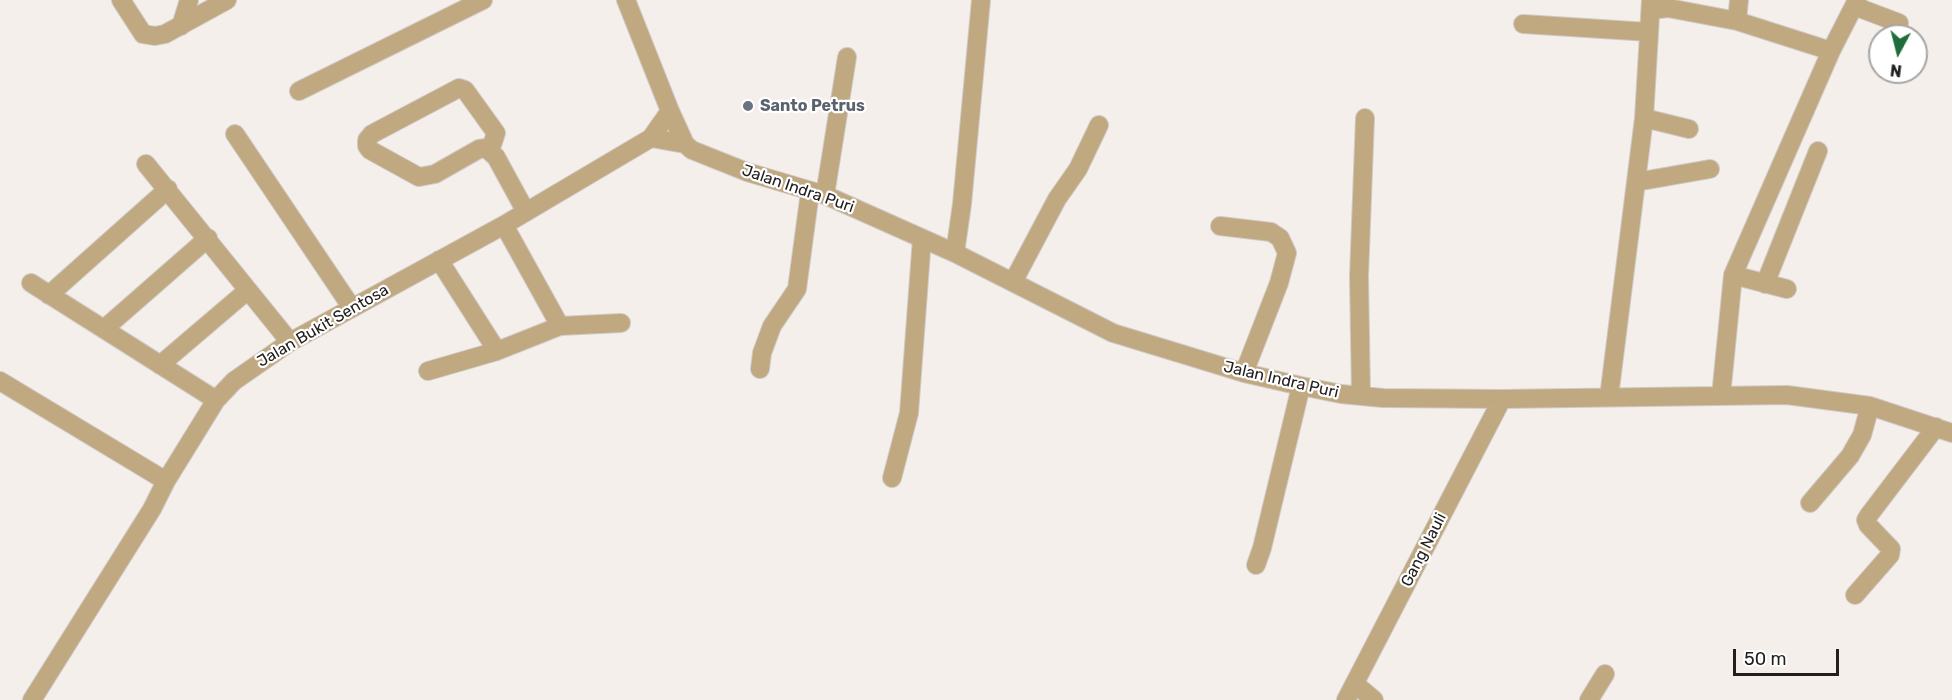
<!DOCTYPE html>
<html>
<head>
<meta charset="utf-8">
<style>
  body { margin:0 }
  #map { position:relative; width:1952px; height:700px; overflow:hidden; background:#f5efeb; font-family:Rubik,sans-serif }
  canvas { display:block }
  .north { position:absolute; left:1868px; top:24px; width:60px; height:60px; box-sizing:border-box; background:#fff; border:2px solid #a7a6a5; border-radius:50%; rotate:187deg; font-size:16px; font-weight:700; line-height:24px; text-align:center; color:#22201e }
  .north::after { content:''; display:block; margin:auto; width:21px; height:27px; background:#1f6d3c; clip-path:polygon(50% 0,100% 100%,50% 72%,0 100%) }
  .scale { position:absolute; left:1733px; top:649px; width:106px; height:27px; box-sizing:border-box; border:3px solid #22201e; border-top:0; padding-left:8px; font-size:18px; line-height:21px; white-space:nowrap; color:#22201e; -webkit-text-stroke:4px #fff; paint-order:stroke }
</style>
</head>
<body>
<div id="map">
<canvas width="1952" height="700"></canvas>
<div class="north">N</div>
<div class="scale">50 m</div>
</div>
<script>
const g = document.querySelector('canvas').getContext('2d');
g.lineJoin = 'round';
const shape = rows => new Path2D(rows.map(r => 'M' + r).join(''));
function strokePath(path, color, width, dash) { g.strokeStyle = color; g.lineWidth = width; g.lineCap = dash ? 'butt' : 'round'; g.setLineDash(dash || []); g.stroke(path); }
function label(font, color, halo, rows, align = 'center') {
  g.font = font + ' Rubik,sans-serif'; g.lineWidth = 4.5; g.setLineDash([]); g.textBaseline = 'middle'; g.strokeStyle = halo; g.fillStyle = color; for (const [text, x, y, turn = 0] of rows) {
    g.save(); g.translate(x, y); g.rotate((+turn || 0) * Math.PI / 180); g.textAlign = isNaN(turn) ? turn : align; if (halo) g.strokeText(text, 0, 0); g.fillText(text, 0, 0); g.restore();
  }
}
const minor = shape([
  [121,0,143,34,155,36,165,34,227,0],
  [626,0,670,111,685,144],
  [1854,6,1899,23],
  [1651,10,1668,8,1737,21,1831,51],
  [1737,21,1739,0],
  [1523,24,1649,32],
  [181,26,189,0],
  [299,91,483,0],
  [1644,118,1689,129],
  [235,134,352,308],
  [651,138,685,144,692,150,747,172,825,195,955,253,1113,333,1244,373,1301,386,1341,394,1383,398,1502,399,1787,395,1870,406,1952,433],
  [490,151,496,133,465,90,459,88,372,134,367,140,367,146,370,150,419,177,435,174,479,149,486,148,496,157,526,212],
  [146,164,290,342],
  [1636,182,1710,169],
  [825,195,847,57],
  [504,225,560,326],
  [1220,226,1271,232,1280,238,1287,253,1279,283,1244,373],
  [955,253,962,204,981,0],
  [439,260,497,351],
  [1733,275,1787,289],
  [1013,282,1057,199,1078,169,1099,125],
  [31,283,216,400],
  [1765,284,1818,151],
  [49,295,168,189],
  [104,329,208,238],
  [160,365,248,290],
  [760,369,762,353,772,326,797,289,810,192],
  [428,371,497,351,560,326,621,323],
  [0,381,166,481],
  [1361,396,1359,276,1365,118],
  [1721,396,1733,275,1831,51,1857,0],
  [1609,397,1644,118,1651,0],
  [892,478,909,413,922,238],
  [1810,503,1850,456,1862,435,1870,406],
  [1256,565,1262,548,1301,386],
  [1855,595,1890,555,1891,549,1868,525,1866,520,1869,515,1936,427],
  [1355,684,1374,700],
  [32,700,152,509,166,481,216,400,234,381,290,342,504,225,651,138,670,111],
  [1346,700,1502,399],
  [1589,700,1605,674]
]);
const markers = [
  [748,106,6,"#6b7280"]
];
const worshipNames = [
  ["Santo Petrus",760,106]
];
const streetNames = [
  ["Jalan Indra Puri",798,189,19],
  ["Jalan Bukit Sentosa",323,326,-30],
  ["Jalan Indra Puri",1281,380,13],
  ["Gang Nauli",1424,550,-63]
];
strokePath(minor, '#cfcac6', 20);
strokePath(minor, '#c0a881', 18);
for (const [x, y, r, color] of markers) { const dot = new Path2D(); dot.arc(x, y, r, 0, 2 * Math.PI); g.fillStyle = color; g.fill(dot); strokePath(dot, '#fff', 2); }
label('bold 16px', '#5b616d', '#fff', worshipNames, 'left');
label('16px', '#22201e', '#fff', streetNames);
</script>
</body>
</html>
